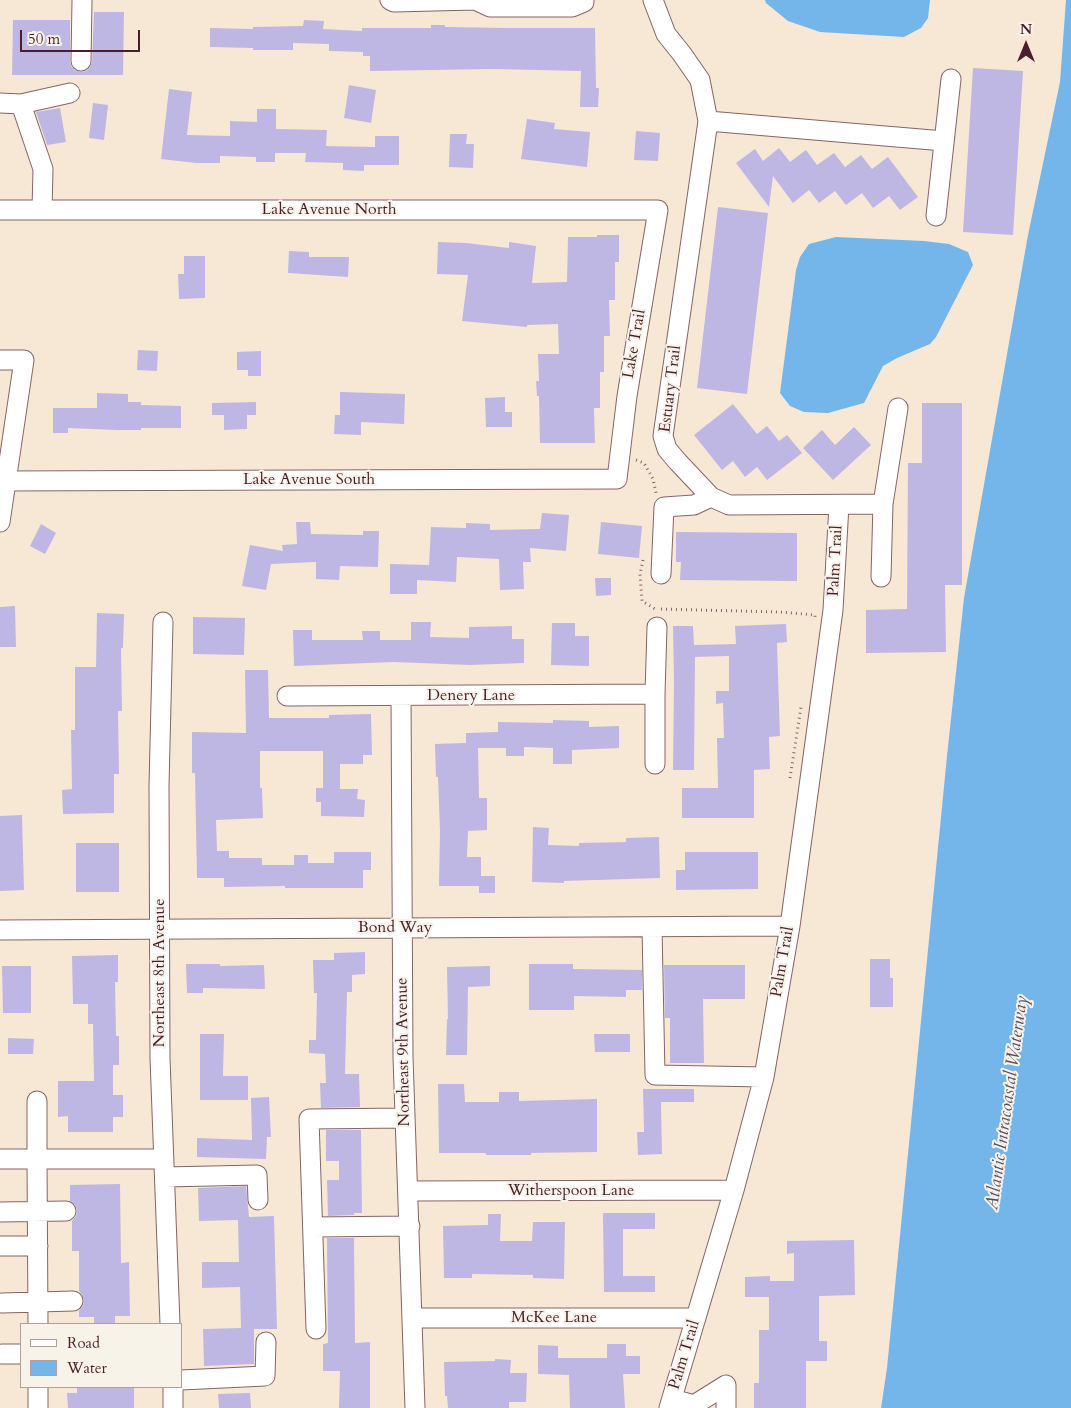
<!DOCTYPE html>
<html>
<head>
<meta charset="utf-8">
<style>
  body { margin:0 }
  #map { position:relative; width:1071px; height:1408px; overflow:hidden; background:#f6e8d5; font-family:Cardo,serif }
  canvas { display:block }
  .legend { position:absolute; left:20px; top:1323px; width:162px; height:65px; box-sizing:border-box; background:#f7f3e8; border:1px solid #b29e9c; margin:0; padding:6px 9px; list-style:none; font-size:15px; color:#4a1f2b }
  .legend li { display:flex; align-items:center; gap:10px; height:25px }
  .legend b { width:25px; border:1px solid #b29e9c }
  .north { position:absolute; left:1001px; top:20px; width:50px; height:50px; -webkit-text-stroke:4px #f7f3e8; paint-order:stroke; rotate:0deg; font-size:14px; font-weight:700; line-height:20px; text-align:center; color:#4a1f2b }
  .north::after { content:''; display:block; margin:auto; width:18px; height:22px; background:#4a1f2b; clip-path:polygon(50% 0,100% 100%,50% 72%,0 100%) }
  .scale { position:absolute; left:20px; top:30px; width:120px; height:22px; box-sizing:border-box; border:2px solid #4a1f2b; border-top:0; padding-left:6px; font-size:15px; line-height:18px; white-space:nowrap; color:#4a1f2b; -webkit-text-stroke:4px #f7f3e8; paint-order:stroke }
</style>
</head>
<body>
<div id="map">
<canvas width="1071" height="1408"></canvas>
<ul class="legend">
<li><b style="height:6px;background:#fff"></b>Road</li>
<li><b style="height:14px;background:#74b6e9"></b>Water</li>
</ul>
<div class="north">N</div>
<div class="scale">50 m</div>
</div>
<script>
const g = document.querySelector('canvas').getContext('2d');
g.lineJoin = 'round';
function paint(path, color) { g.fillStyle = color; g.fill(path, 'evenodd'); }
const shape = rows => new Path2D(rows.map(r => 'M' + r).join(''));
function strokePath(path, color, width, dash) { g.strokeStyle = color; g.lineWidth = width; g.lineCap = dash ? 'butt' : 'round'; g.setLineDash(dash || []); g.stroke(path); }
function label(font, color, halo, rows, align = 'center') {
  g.font = font + ' Cardo,serif'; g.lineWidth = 4; g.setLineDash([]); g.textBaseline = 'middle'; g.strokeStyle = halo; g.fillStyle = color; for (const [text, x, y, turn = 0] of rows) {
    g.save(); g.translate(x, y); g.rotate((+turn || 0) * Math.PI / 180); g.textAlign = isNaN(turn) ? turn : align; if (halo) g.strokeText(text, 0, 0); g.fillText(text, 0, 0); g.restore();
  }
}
const water = shape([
  [765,0,930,0,928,18,921,28,904,37,820,32,788,21,766,3],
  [1066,0,1071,0,1071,1408,881,1408,887,1368,947,756,964,598,1028,235,1060,82],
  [836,237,924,241,949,244,968,252,973,265,936,337,930,344,897,358,883,366,864,403,828,413,804,412,790,406,780,393,796,270,800,257,809,244]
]);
const building = shape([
  [94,12,124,12,123,75,12,75,13,20,70,20,70,61,71,66,75,70,81,72,86,71,90,67,92,62],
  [304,20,324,21,323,29,362,31,362,28,431,28,431,25,445,25,445,27,507,28,595,28,596,88,599,88,598,107,580,107,581,71,494,69,370,71,370,56,363,56,363,52,329,51,329,44,293,43,293,50,253,50,253,48,210,47,210,28,253,29,253,27,303,26],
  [973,68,1023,71,1013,235,963,232],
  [349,85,376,90,371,123,344,118],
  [169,89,192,92,187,135,230,136,230,121,257,122,257,109,276,109,276,129,327,130,326,146,375,147,375,136,399,136,399,165,364,165,364,171,343,170,343,163,305,162,306,153,275,153,275,162,256,162,256,157,220,156,220,163,196,163,161,159],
  [93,103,108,105,104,140,89,138],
  [60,108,66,142,47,145,36,112],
  [527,119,555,123,554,129,590,132,587,167,521,159],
  [636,131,660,133,658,161,634,160],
  [450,134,467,134,466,144,474,144,473,168,449,167],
  [779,148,790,162,806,150,817,165,834,153,845,167,861,155,872,169,888,157,918,197,900,210,889,196,873,208,862,193,846,205,835,191,819,203,809,190,793,203,773,176,769,207,736,163,755,149,763,161],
  [718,207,768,213,747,394,697,388],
  [597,235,619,235,619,262,615,262,615,300,609,300,610,336,604,336,604,372,600,372,600,408,594,408,595,443,540,443,539,396,537,396,536,381,539,381,538,354,559,354,558,324,527,325,527,327,462,321,468,275,437,274,438,242,466,243,509,248,509,242,536,246,532,283,567,282,568,237,597,237],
  [289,251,309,252,309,257,349,257,348,277,288,273],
  [184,256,205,256,205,298,179,299,178,274,184,274],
  [138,350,158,351,157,371,137,370],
  [261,351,261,376,248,376,248,370,237,370,237,352],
  [340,392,405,394,404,424,361,422,361,435,334,434,335,415,340,415],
  [97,393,128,394,128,402,141,402,141,405,181,406,181,428,141,428,141,430,117,430,68,428,68,433,53,433,53,408,97,408],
  [505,397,505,412,512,412,512,427,486,427,485,398],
  [256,402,256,415,247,415,247,429,224,430,224,415,212,415,212,403],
  [922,403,962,403,962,585,945,585,946,652,866,653,866,610,907,609,908,463,922,463],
  [733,404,757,434,767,426,779,441,787,435,802,453,767,480,757,467,745,477,733,461,722,470,694,435],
  [854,427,871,445,833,480,803,448,822,430,835,445],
  [542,513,569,515,566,551,530,548,531,562,523,562,524,589,500,590,499,559,457,557,456,582,417,580,417,594,390,594,390,564,429,565,431,527,466,528,466,523,490,524,490,530,540,529],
  [296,522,310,522,311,534,363,535,363,531,379,531,378,567,340,566,339,580,316,579,316,562,271,564,266,590,242,586,250,545,283,551,282,545,297,544],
  [601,522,642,526,639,558,598,554],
  [41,524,56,533,45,554,30,546],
  [676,532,797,533,797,581,680,580,681,562,676,562],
  [595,578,611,578,611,595,596,596],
  [15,606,16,647,0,647,0,607],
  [97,613,124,614,123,648,121,648,122,711,118,711,119,774,114,774,114,813,63,814,62,790,72,789,71,730,75,730,75,667,96,667],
  [193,617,245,618,244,655,193,654],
  [411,622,431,622,430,637,469,638,469,627,512,626,512,639,524,639,524,663,470,665,393,662,294,666,293,630,312,630,312,640,363,640,362,631,380,631,380,640,411,640],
  [552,623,575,623,575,636,589,636,589,666,551,665],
  [786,624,787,642,777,643,780,736,769,737,770,769,754,770,754,818,682,818,682,788,718,788,717,738,724,738,723,703,716,704,716,691,729,691,729,656,695,657,694,770,673,770,674,682,673,626,693,626,694,645,736,644,735,626],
  [245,670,268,670,269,718,329,718,329,715,371,714,372,755,363,755,363,764,340,764,340,789,358,789,357,799,365,800,364,817,321,816,321,802,316,802,316,788,323,788,323,751,260,751,260,788,262,788,263,818,216,820,217,851,229,851,229,858,262,858,262,865,294,865,294,855,308,855,308,863,334,863,334,852,371,852,371,870,363,870,363,888,285,888,285,886,224,887,224,878,197,878,195,773,192,773,192,732,246,733],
  [553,720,589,721,589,727,619,726,619,748,572,750,572,764,553,764,553,748,524,747,524,756,506,756,506,748,478,748,479,798,487,798,487,830,468,831,467,857,481,857,481,876,495,876,495,893,479,893,479,886,439,886,440,831,438,777,436,777,435,744,466,743,466,733,498,732,498,722,553,723],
  [22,815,24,890,0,891,0,816],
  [533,827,549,828,548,845,579,846,579,843,626,842,626,838,659,837,660,878,564,881,564,883,532,882],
  [76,843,119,843,119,892,76,892],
  [685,852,758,852,758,889,676,890,676,870,685,870],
  [365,952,365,974,352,975,352,992,347,992,345,1074,359,1074,360,1107,321,1108,320,1083,326,1083,325,1054,309,1053,309,1040,316,1040,317,993,314,993,313,960,334,960,334,953],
  [118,955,118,982,115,982,116,1036,119,1036,119,1065,113,1065,113,1095,123,1095,123,1117,113,1117,113,1132,68,1132,68,1116,58,1117,58,1081,94,1081,93,1024,88,1024,88,1004,73,1004,72,956],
  [870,959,890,959,890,978,893,978,893,1007,870,1007],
  [186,964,220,964,220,966,264,965,265,989,203,988,203,993,187,993],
  [529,964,573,964,573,969,642,970,642,990,626,990,626,997,574,996,574,1010,529,1010],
  [664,965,745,965,745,999,703,999,704,1063,670,1063,670,1018,665,1018],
  [2,966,31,966,31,1013,3,1013],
  [490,966,490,986,468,987,467,1055,446,1055,447,1019,448,1019,447,967],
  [200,1034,224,1034,223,1076,248,1076,248,1100,200,1100],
  [594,1034,630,1034,630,1052,595,1052],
  [8,1038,34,1039,33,1054,8,1054],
  [438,1084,464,1084,465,1102,499,1102,499,1092,519,1092,519,1101,597,1099,597,1152,531,1153,531,1155,486,1155,486,1153,439,1153],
  [643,1089,694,1089,694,1102,661,1102,662,1154,638,1155,637,1132,644,1132],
  [269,1097,271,1137,267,1137,266,1159,197,1157,197,1138,252,1140,251,1098],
  [326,1130,361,1130,362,1213,354,1213,354,1215,328,1216,327,1180,339,1180,339,1161,326,1161],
  [120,1184,121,1263,129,1262,130,1316,115,1316,115,1324,94,1324,94,1317,79,1317,79,1310,83,1306,84,1300,82,1295,79,1291,79,1251,72,1251,72,1221,76,1216,77,1210,75,1205,70,1201,70,1185],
  [246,1186,249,1217,274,1216,277,1329,254,1329,254,1364,204,1366,203,1329,241,1328,240,1287,202,1288,202,1262,239,1262,238,1220,199,1221,198,1188],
  [603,1213,655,1213,655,1229,623,1229,623,1276,655,1276,655,1292,604,1292],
  [488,1214,501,1214,500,1241,532,1241,533,1222,565,1222,564,1279,533,1278,533,1275,472,1274,472,1278,444,1278,443,1226,488,1225],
  [327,1238,354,1238,355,1343,370,1342,370,1408,339,1408,340,1371,323,1371,323,1344,328,1343],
  [854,1240,855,1295,819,1296,819,1341,827,1341,827,1361,806,1361,806,1408,754,1408,754,1383,759,1383,759,1330,769,1330,769,1297,745,1297,745,1277,770,1276,770,1281,794,1281,794,1253,787,1254,787,1241],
  [607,1344,626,1344,626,1356,640,1356,640,1374,623,1374,625,1408,570,1408,569,1375,538,1374,538,1345,558,1346,558,1358,607,1358],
  [495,1359,511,1360,510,1373,527,1373,526,1402,509,1402,509,1408,448,1408,447,1396,445,1396,444,1362,495,1361],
  [77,1387,134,1387,134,1408,68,1408,67,1393,77,1393],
  [250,1393,251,1408,219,1408,218,1394]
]);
const path = shape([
  [636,460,644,463,653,479,656,493],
  [643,560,640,574,642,601,655,609],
  [661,609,780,612,815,615,815,617],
  [790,778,801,707]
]);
const minor = shape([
  [390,0,394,2,475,0,490,7,572,7,584,2,584,0],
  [653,0,666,34,682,54,700,80,708,121,663,436,667,449,678,462,711,497,729,505,883,504],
  [81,61,82,0],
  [0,103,21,104],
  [708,121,944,141],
  [0,210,658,210,627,396,617,479,0,481],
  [42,210,43,169,21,104,70,93],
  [936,216,951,79],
  [0,360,24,360,0,522],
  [661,574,664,507,694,505,711,497],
  [881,577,883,504,898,408],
  [163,622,159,785,160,1058,170,1324],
  [287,696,655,694],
  [401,696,403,1057,415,1408],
  [655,764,655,694,657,627],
  [652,927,655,1075,764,1077],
  [0,930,790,926],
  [37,1101,37,1159,164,1159],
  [0,1159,37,1159,38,1324],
  [165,1177,257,1175,258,1200],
  [408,1191,734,1190],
  [0,1212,66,1211],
  [313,1227,410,1226],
  [0,1246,38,1246],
  [2,1303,73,1301],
  [413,1318,696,1318],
  [316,1329,309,1119,405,1118],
  [2,1354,21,1354],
  [181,1380,265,1376,266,1342],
  [38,1387,38,1408],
  [173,1387,173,1408],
  [672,1399,694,1405,726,1385,726,1408],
  [669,1408,734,1190,764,1077,790,926,833,610,839,505]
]);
const streetNames = [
  ["Lake Avenue North",329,210],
  ["Lake Trail",635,344,-80],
  ["Estuary Trail",671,389,-83],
  ["Lake Avenue South",309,480],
  ["Palm Trail",836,561,-87],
  ["Denery Lane",471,696],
  ["Bond Way",395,928],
  ["Palm Trail",783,962,-80],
  ["Northeast 8th Avenue",160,973,-90],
  ["Northeast 9th Avenue",404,1052,-91],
  ["Witherspoon Lane",571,1191],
  ["McKee Lane",554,1318],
  ["Palm Trail",685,1355,-73]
];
const waterNames = [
  ["Atlantic Intracoastal Waterway",1008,1103,-82]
];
paint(water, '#74b6e9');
paint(building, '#bfb7e3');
strokePath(minor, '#866566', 21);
strokePath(path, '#866566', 3, [1, 4]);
strokePath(minor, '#fff', 19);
label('16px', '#4a1f2b', '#f7f3e8', streetNames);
label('italic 18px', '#574c64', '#f7f3e8', waterNames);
</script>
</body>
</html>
